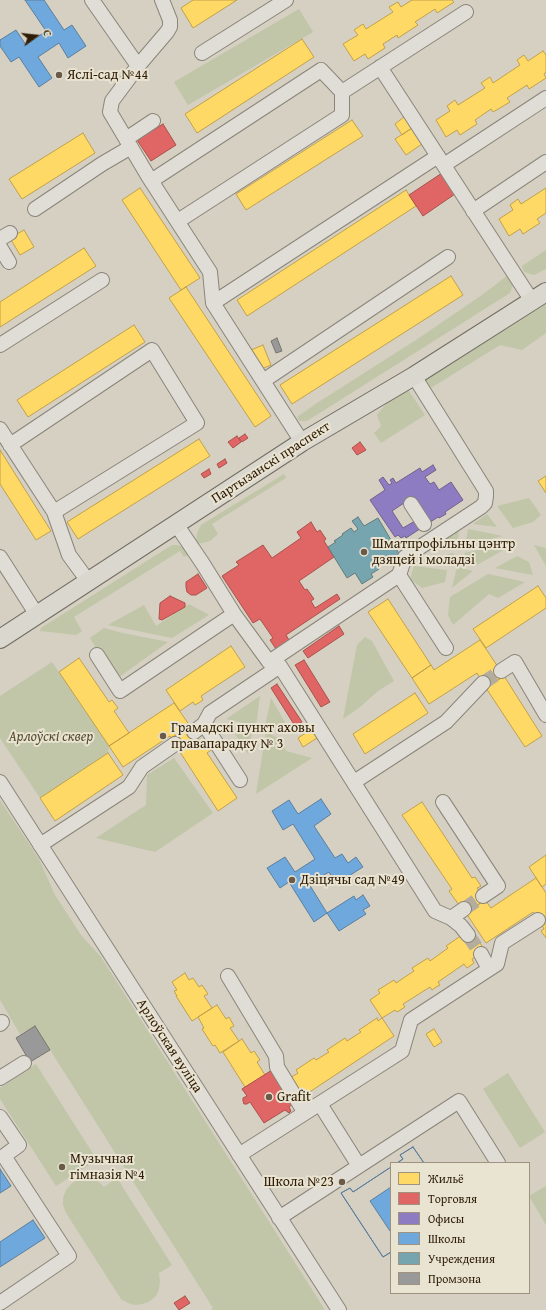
<!DOCTYPE html>
<html>
<head>
<meta charset="utf-8">
<style>
  body { margin:0 }
  #map { position:relative; width:546px; height:1310px; overflow:hidden; background:#d5d0c2; font-family:"Gentium Book Plus",serif }
  canvas { display:block }
  .legend { position:absolute; left:390px; top:1162px; width:140px; height:132px; box-sizing:border-box; background:#e9e3d2; border:1px solid #9f9380; margin:0; padding:5px 7px; list-style:none; font-size:12px; color:#2f1c05 }
  .legend li { display:flex; align-items:center; gap:8px; height:20px }
  .legend b { width:20px; border:1px solid #9f9380 }
  .north { position:absolute; left:16px; top:16px; width:40px; height:40px; -webkit-text-stroke:3px #e9e3d2; paint-order:stroke; rotate:75deg; font-size:11px; font-weight:700; line-height:16px; text-align:center; color:#2f1c05 }
  .north::after { content:''; display:block; margin:auto; width:14px; height:18px; background:#2f1c05; clip-path:polygon(50% 0,100% 100%,50% 72%,0 100%) }
</style>
</head>
<body>
<div id="map">
<canvas width="546" height="1310"></canvas>
<ul class="legend">
<li><b style="height:11px;background:#ffd966"></b>Жильё</li>
<li><b style="height:11px;background:#e06666"></b>Торговля</li>
<li><b style="height:11px;background:#8e7cc3"></b>Офисы</li>
<li><b style="height:11px;background:#6fa8dc"></b>Школы</li>
<li><b style="height:11px;background:#76a5af"></b>Учреждения</li>
<li><b style="height:11px;background:#999"></b>Промзона</li>
</ul>
<div class="north">С</div>
</div>
<script>
const g = document.querySelector('canvas').getContext('2d');
g.lineJoin = 'round';
function paint(path, color) { g.fillStyle = color; g.fill(path, 'evenodd'); }
const shape = rows => new Path2D(rows.map(r => 'M' + r).join(''));
function strokePath(path, color, width, dash) { g.strokeStyle = color; g.lineWidth = width; g.lineCap = dash ? 'butt' : 'round'; g.setLineDash(dash || []); g.stroke(path); }
function label(font, color, halo, rows, align = 'center') {
  g.font = font + ' "Gentium Book Plus",serif'; g.lineWidth = 4; g.setLineDash([]); g.textBaseline = 'middle'; g.strokeStyle = halo; g.fillStyle = color; for (const [text, x, y, turn = 0] of rows) {
    g.save(); g.translate(x, y); g.rotate((+turn || 0) * Math.PI / 180); g.textAlign = isNaN(turn) ? turn : align; if (halo) g.strokeText(text, 0, 0); g.fillText(text, 0, 0); g.restore();
  }
}
const green = shape([
  [299,9,313,32,188,105,174,82],
  [546,250,546,269,534,275,524,272,522,266],
  [508,275,513,285,510,293,307,421,299,421,297,417,317,403,416,340,482,295],
  [546,301,546,333,522,350,500,345,426,391,425,383,427,376],
  [409,391,425,415,381,443,374,433,381,426,377,415,390,399,405,392],
  [284,474,286,478,212,524,218,534,210,541,198,544,196,540,197,533,201,525],
  [529,498,541,515,533,522,513,528,497,506],
  [487,514,497,527,473,524],
  [468,529,503,536,465,545],
  [459,530,457,548,431,550],
  [508,544,509,547,475,566,464,553],
  [172,545,177,545,185,548,190,554,184,557,180,551,74,617,82,631,76,635,40,631,41,628],
  [534,545,546,548,546,566],
  [454,553,453,563,429,559],
  [517,556,529,562,533,575,495,568],
  [414,566,447,570,445,582,422,588,410,579],
  [457,567,473,571,452,588],
  [488,574,525,582,498,598,489,594,453,625,448,615,450,597],
  [189,604,209,615,172,638,108,625,144,605,156,626],
  [104,628,123,633,168,642,115,680,90,638],
  [365,637,372,641,394,681,378,691,360,707,343,719,357,645],
  [52,662,109,746,108,753,40,798,0,738,0,696],
  [260,696,256,726,226,719],
  [271,698,290,731,265,726],
  [232,729,252,733,248,754],
  [266,732,282,740,286,751,312,758,256,794],
  [174,758,213,813,155,852,96,838,146,805,147,775],
  [0,800,39,859,55,895,81,935,101,957,325,1310,211,1310,213,1308,35,1026,20,1034,0,1000],
  [36,1064,97,1160,56,1186,0,1099,0,1088],
  [508,1073,545,1132,520,1148,483,1089],
  [84,1178,92,1179,99,1182,104,1187,117,1178,172,1265,159,1273,160,1281,159,1289,156,1296,150,1301,143,1304,135,1305,128,1303,121,1299,66,1213,63,1205,63,1198,66,1190,71,1184,77,1180],
  [546,1186,546,1225,529,1196]
]);
const homes = shape([
  [193,0,237,0,193,28,181,8,193,0],
  [412,0,452,0,454,2,437,13,435,9,415,22,418,25,398,38,397,35,383,44,385,48,368,59,365,54,354,61,343,44,358,35,354,30,363,24,366,29,393,12,389,7,398,2,401,7,412,0],
  [302,39,314,57,197,133,185,114,302,39],
  [543,51,546,55,546,72,544,74,546,78,529,89,527,85,507,98,510,102,493,112,491,109,475,120,477,124,460,135,457,130,446,137,436,120,450,111,447,106,455,100,458,105,485,88,481,83,490,77,493,83,520,65,517,60,524,55,528,61,543,51],
  [404,117,412,128,402,135,395,124,404,117],
  [352,120,363,136,246,210,236,194,352,120],
  [412,128,422,144,406,155,395,139,412,128],
  [83,133,95,153,22,199,9,179,83,133],
  [140,188,200,278,181,290,122,200,140,188],
  [546,188,546,213,537,219,540,223,523,234,520,229,509,236,499,219,513,210,510,205,518,199,521,204,546,188],
  [406,190,416,206,247,316,237,300,406,190],
  [24,230,34,247,20,255,10,238,24,230],
  [84,248,96,266,0,327,0,302,84,248],
  [451,276,463,295,292,404,280,385,451,276],
  [186,287,271,416,255,427,169,298,186,287],
  [134,325,145,342,28,417,17,400,134,325],
  [263,345,271,365,259,370,251,350,263,345],
  [199,439,210,456,78,539,67,522,199,439],
  [0,450,51,531,36,540,0,484,0,450],
  [546,476,546,493,538,481,546,476],
  [538,586,546,598,546,608,486,648,473,629,538,586],
  [388,599,431,665,412,678,368,612,388,599],
  [480,640,504,676,486,688,477,673,429,704,412,678,431,665,434,670,480,640],
  [231,646,245,667,201,696,203,700,200,702,195,705,193,702,180,711,166,690,231,646],
  [79,658,109,702,112,700,118,708,114,711,129,733,109,746,59,672,79,658],
  [504,676,542,736,525,747,486,688,504,676],
  [415,693,428,713,365,754,353,734,415,693],
  [174,703,190,726,171,738,170,736,123,767,109,746,174,703],
  [190,726,202,744,206,742,211,750,207,753,237,798,218,811,171,738,190,726],
  [312,729,317,738,303,747,298,738,312,729],
  [108,753,123,775,55,821,40,798,108,753],
  [422,802,472,878,475,877,481,886,477,888,485,900,467,912,459,905,449,891,452,889,402,815,422,802],
  [546,855,546,884,542,887,529,867,546,855],
  [536,878,546,893,546,918,540,922,533,912,486,943,466,913,485,900,491,908,536,878],
  [546,918,546,938,541,931,544,929,540,922,546,918],
  [473,932,485,951,472,959,474,963,467,968,464,964,438,982,440,985,436,987,432,990,430,987,403,1004,405,1007,397,1012,395,1010,382,1018,370,1000,380,993,378,990,394,980,396,983,414,971,412,968,428,958,430,961,448,948,446,946,462,935,473,932],
  [185,973,189,980,193,978,199,987,202,985,208,994,204,996,212,1008,192,1021,176,996,177,996,174,991,177,990,172,982,185,973],
  [217,1005,226,1019,229,1017,234,1026,230,1028,239,1041,220,1053,215,1045,213,1046,202,1029,204,1028,198,1017,217,1005],
  [377,1018,378,1021,382,1018,394,1036,302,1097,290,1078,298,1073,296,1070,314,1058,316,1060,329,1052,327,1050,345,1038,347,1041,361,1032,359,1030,377,1018],
  [434,1029,442,1042,434,1047,426,1034,434,1029],
  [242,1039,251,1053,254,1051,260,1060,257,1062,265,1075,245,1087,223,1052,242,1039]
]);
const shops = shape([
  [163,124,176,145,151,161,137,140,163,124],
  [442,173,455,194,423,216,409,195,442,173],
  [245,434,248,438,242,442,239,438,245,434],
  [237,436,241,442,233,448,228,442,237,436],
  [360,442,366,450,357,455,352,448,360,442],
  [225,459,227,463,219,468,217,464,225,459],
  [209,469,211,474,204,478,201,474,209,469],
  [311,522,317,532,320,530,326,539,324,541,334,557,299,581,305,590,307,589,314,599,311,601,315,608,337,594,340,599,286,635,289,640,276,649,270,640,273,638,260,619,253,623,222,576,239,565,236,562,263,545,272,558,301,538,297,532,311,522],
  [198,574,207,588,196,595,191,595,187,592,186,587,186,582,198,574],
  [170,596,185,603,185,607,162,620,159,619,160,603,170,596],
  [339,626,344,634,308,658,303,651,339,626],
  [304,660,330,702,321,707,295,665,304,660],
  [277,684,302,722,295,726,271,688,277,684],
  [272,1070,294,1103,289,1107,291,1111,289,1113,285,1110,264,1123,250,1102,247,1104,244,1104,243,1101,243,1098,247,1096,242,1089,272,1070],
  [185,1296,190,1303,179,1310,174,1303,185,1296]
]);
const offices = shape([
  [433,465,436,470,425,477,430,484,434,482,439,490,451,482,463,500,445,512,446,514,439,518,438,517,406,538,405,536,401,538,398,535,395,537,370,500,385,490,379,480,383,477,389,485,392,483,390,480,393,478,396,483,420,468,422,472,433,465],
  [413,497,428,521,415,521,403,528,392,511,413,497]
]);
const schools = shape([
  [25,0,44,0,64,30,72,25,86,46,68,58,59,43,38,57,52,78,39,87,19,57,11,62,0,46,0,40,16,30,26,45,46,31,25,0],
  [321,799,331,814,314,826,335,858,342,854,348,863,356,857,363,867,336,884,329,872,309,884,327,913,314,922,289,882,280,888,267,868,285,857,295,872,315,859,293,824,283,830,272,811,289,800,298,814,321,799],
  [363,895,370,906,363,910,366,914,339,931,327,913,354,896,356,900,363,895],
  [413,1147,424,1163,397,1163,403,1159,400,1155,413,1147],
  [413,1147,424,1163,397,1163,403,1159,400,1155,413,1147],
  [391,1167,391,1187,370,1201,390,1231,391,1231,391,1252,383,1257,341,1193,350,1188,353,1192,391,1167],
  [391,1167,391,1252,383,1257,341,1193,350,1188,353,1192,391,1167],
  [0,1169,11,1186,0,1193,0,1169],
  [33,1220,45,1238,0,1267,0,1242,33,1220]
]);
const public = shape([
  [358,517,364,526,378,518,401,557,389,565,387,561,378,567,379,569,371,574,373,577,362,584,355,573,347,578,328,547,336,542,334,541,343,535,342,534,351,528,354,532,358,529,352,521,358,517]
]);
const industry = shape([
  [277,338,282,351,276,353,271,341,277,338],
  [35,1026,50,1050,30,1062,16,1038,35,1026]
]);
const minorTunnel = shape([
  [483,683,501,671],
  [464,909,483,896],
  [468,935,481,954]
]);
const minor = shape([
  [92,0,138,66],
  [162,0,170,20,170,27,167,32,138,66,112,101,110,112,148,176,210,272,213,303,302,442],
  [202,53,286,0],
  [380,67,532,301],
  [342,92,466,12],
  [126,139,153,121],
  [444,165,546,98],
  [151,181,321,70,342,92,342,115,178,221],
  [35,209,102,164,131,147],
  [473,211,546,162],
  [0,239,10,233],
  [0,247,9,262],
  [213,303,438,156],
  [0,345,102,280],
  [263,381,448,257],
  [0,429,54,512,69,555,88,581],
  [10,445,152,350,197,423,54,512],
  [411,504,424,524],
  [176,524,203,564,234,614,269,662,280,666,435,911,451,918,461,926,468,935],
  [0,557,37,615],
  [399,575,405,557,481,507,485,503,486,496,486,491,414,376],
  [97,655,120,691,234,614],
  [269,662,399,575,446,648],
  [501,671,515,662,546,715],
  [204,724,240,780],
  [194,732,204,724,210,713,280,666],
  [0,782,339,1310],
  [354,782,446,722,483,683],
  [443,802,498,886,483,896],
  [40,845,129,787,142,767,175,744],
  [451,918,464,909],
  [481,954,489,969],
  [228,976,276,1056,277,1067,305,1113],
  [0,1024,2,1022],
  [0,1078,24,1063],
  [320,1104,359,1166],
  [0,1117,19,1145,4,1156,69,1256,0,1303],
  [239,1155,402,1051,411,1020,497,964,502,943,538,920],
  [279,1218,459,1101,498,1163]
]);
const major = shape([
  [0,639,302,442,414,376,546,292]
]);
const markers = [
  [59,75,4,"#695b47"],
  [364,552,4,"#695b47"],
  [163,736,4,"#695b47"],
  [292,880,4,"#695b47"],
  [269,1097,4,"#695b47"],
  [62,1167,4,"#695b47"],
  [342,1182,4,"#695b47"]
];
const poiNames = [
  ["Яслі-сад №44",67,75],
  ["Шматпрофільны цэнтр",372,544],
  ["дзяцей і моладзі",372,560],
  ["Грамадскі пункт аховы",171,728],
  ["правапарадку № 3",171,744],
  ["Дзіцячы сад №49",300,880],
  ["Grafit",277,1097],
  ["Музычная",70,1159],
  ["гімназія №4",70,1175],
  ["Школа №23",334,1182,"right"]
];
const streetNames = [
  ["Партызанскі праспект",271,463,-33],
  ["Арлоўская вуліца",169,1046,57]
];
const parkNames = [
  ["Арлоўскі сквер",51,737]
];
paint(green, '#c0c6a7');
paint(homes, '#ffd966');
strokePath(homes, '#c1a049', 1);
paint(shops, '#e06666');
strokePath(shops, '#ab5049', 1);
paint(offices, '#8e7cc3');
strokePath(offices, '#725f8a', 1);
paint(schools, '#6fa8dc');
strokePath(schools, '#5c7e9c', 1);
paint(public, '#76a5af');
strokePath(public, '#617c7c', 1);
paint(industry, '#999');
strokePath(industry, '#79746d', 1);
strokePath(minorTunnel, '#b4ac9c', 14, [14, 7]);
strokePath(minor, '#8a857a', 16);
strokePath(major, '#726c62', 20);
strokePath(minor, '#e0ddd6', 14);
strokePath(major, '#dad7cf', 18);
for (const [x, y, r, color] of markers) { const dot = new Path2D(); dot.arc(x, y, r, 0, 2 * Math.PI); g.fillStyle = color; g.fill(dot); strokePath(dot, '#e9e3d2', 1.5); }
label('14px', '#2f1c05', '#e9e3d2', poiNames, 'left');
label('14px', '#2f1c05', '#e9e3d2', streetNames);
label('italic 14px', '#554c2f', '#e9e3d2', parkNames);
</script>
</body>
</html>
